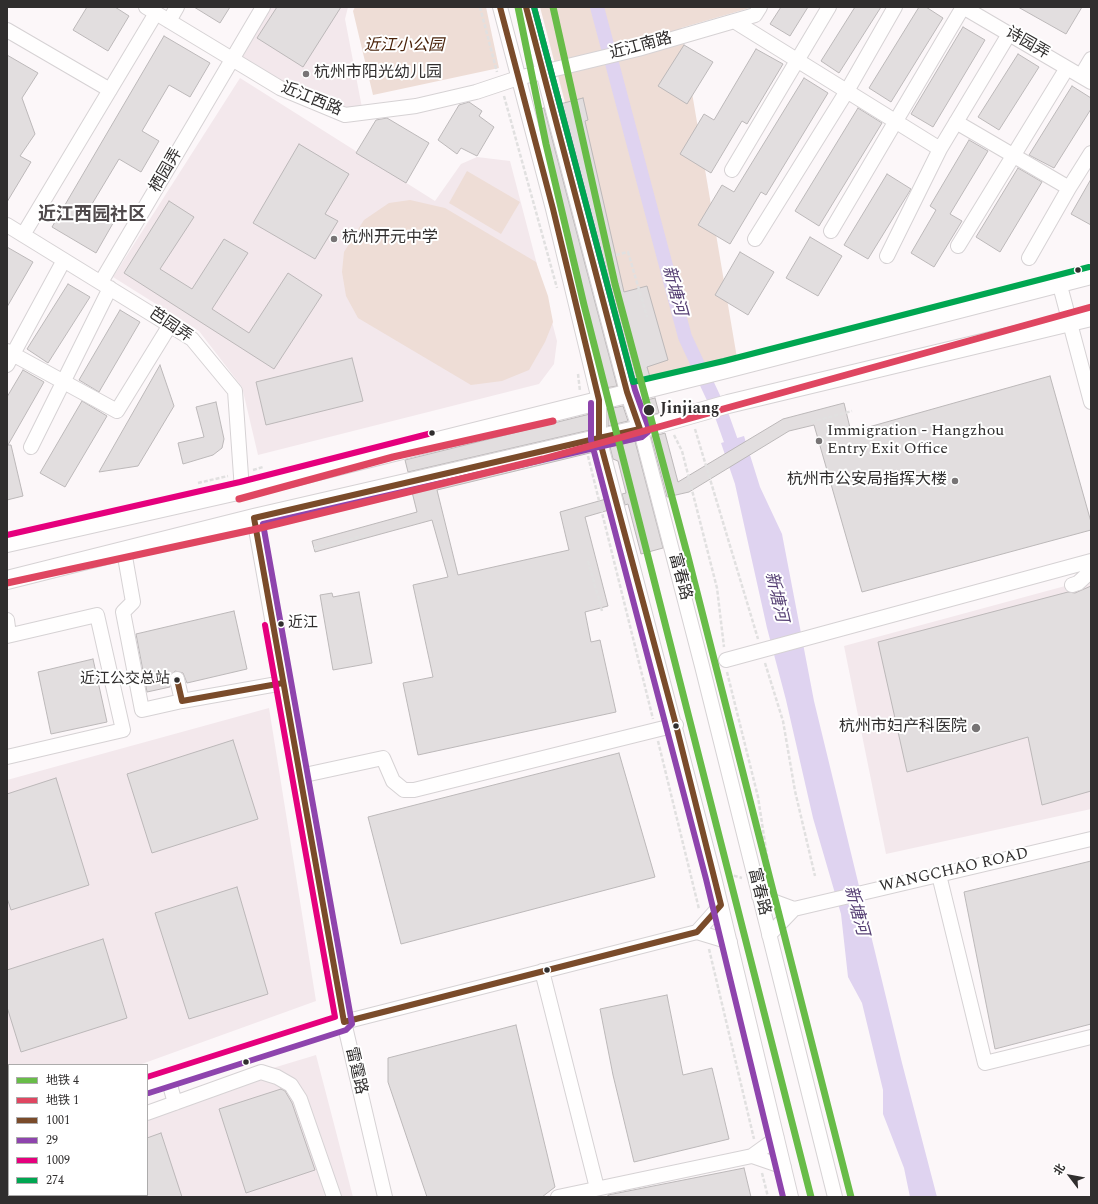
<!DOCTYPE html>
<html>
<head>
<meta charset="utf-8">
<style>
  body { margin:0 }
  #map { position:relative; width:1098px; height:1204px; overflow:hidden; background:#fcf7f9; font-family:Spectral,"Noto Sans SC",serif }
  canvas { display:block }
  .frame { position:absolute; inset:0; border:8px solid #302e2e; pointer-events:none }
  .legend { position:absolute; left:8px; top:1064px; width:140px; height:132px; box-sizing:border-box; background:#fff; border:1px solid #acabab; margin:0; padding:5px 7px; list-style:none; font-size:12px; color:#302e2e }
  .legend li { display:flex; align-items:center; gap:8px; height:20px }
  .legend b { width:20px; border:1px solid #acabab }
  .north { position:absolute; left:1050px; top:1156px; width:40px; height:40px; -webkit-text-stroke:3px #fff; paint-order:stroke; rotate:302deg; font-size:11px; font-weight:700; line-height:16px; text-align:center; color:#302e2e }
  .north::after { content:''; display:block; margin:auto; width:14px; height:18px; background:#302e2e; clip-path:polygon(50% 0,100% 100%,50% 72%,0 100%) }
</style>
</head>
<body>
<div id="map">
<canvas width="1098" height="1204"></canvas>
<div class="frame"></div>
<ul class="legend">
<li><b style="height:5px;background:#68bc48"></b>地铁 4</li>
<li><b style="height:5px;background:#df4661"></b>地铁 1</li>
<li><b style="height:5px;background:#7a4b2a"></b>1001</li>
<li><b style="height:5px;background:#8e44ad"></b>29</li>
<li><b style="height:5px;background:#e5007d"></b>1009</li>
<li><b style="height:5px;background:#00a651"></b>274</li>
</ul>
<div class="north">北</div>
</div>
<script>
const g = document.querySelector('canvas').getContext('2d');
g.lineJoin = 'round';
function paint(path, color) { g.fillStyle = color; g.fill(path, 'evenodd'); }
const shape = rows => new Path2D(rows.map(r => 'M' + r).join(''));
function strokePath(path, color, width, dash) { g.strokeStyle = color; g.lineWidth = width; g.lineCap = dash ? 'butt' : 'round'; g.setLineDash(dash || []); g.stroke(path); }
function label(font, color, halo, rows, align = 'center') {
  g.font = font + ' Spectral,"Noto Sans SC",serif'; g.lineWidth = 4; g.setLineDash([]); g.textBaseline = 'middle'; g.strokeStyle = halo; g.fillStyle = color; for (const [text, x, y, turn = 0] of rows) {
    g.save(); g.translate(x, y); g.rotate((+turn || 0) * Math.PI / 180); g.textAlign = isNaN(turn) ? turn : align; if (halo) g.strokeText(text, 0, 0); g.fillText(text, 0, 0); g.restore();
  }
}
const built = shape([
  [263,7,348,7,345,19,363,113,345,115,232,59],
  [240,78,435,201,461,164,477,157,510,161,557,341,554,364,539,384,258,455,242,387,199,331,113,277],
  [1091,579,1091,809,886,854,844,646],
  [269,708,316,1001,139,1065,9,1065,9,1112,7,1112,7,780],
  [316,1055,353,1197,30,1197,29,1195,147,1195,147,1106]
]);
const green = shape([
  [355,7,486,7,499,68,373,95,353,11],
  [540,7,753,7,681,28,737,358,638,381],
  [467,171,520,202,501,234,449,203],
  [410,200,445,208,536,262,548,296,553,322,545,342,529,370,502,381,471,385,358,318,346,296,342,272,344,252,364,220,389,203]
]);
const water = shape([
  [744,436,760,487,782,534,814,701,902,1063,937,1197,910,1197,904,1168,883,1114,883,1090,862,1003,848,977,841,914,813,818,786,700,767,628,735,484,721,443]
]);
const canal = shape([
  [597,7,685,337,722,416,737,458]
]);
const building = shape([
  [87,7,115,7,129,16,108,51,73,30,87,7],
  [194,7,230,7,220,23,194,7],
  [277,7,341,7,303,67,257,38,277,7],
  [781,7,808,7,790,36,770,24,781,7],
  [855,7,881,7,839,73,821,61,855,7],
  [919,7,926,7,943,18,891,102,869,88,919,7],
  [1018,7,1082,7,1066,34,1018,7],
  [963,27,985,40,933,127,911,114,963,27],
  [164,36,210,63,190,97,169,85,142,131,159,141,141,172,119,159,92,204,116,218,96,253,52,227,164,36],
  [684,45,713,62,687,104,658,86,684,45],
  [756,49,783,64,747,124,742,121,711,173,680,154,704,114,714,120,756,49],
  [1018,54,1039,67,999,130,978,117,1018,54],
  [7,55,38,73,22,98,35,134,20,156,31,162,7,202,7,55],
  [804,78,828,93,766,195,761,192,730,244,698,225,722,185,734,192,804,78],
  [1072,86,1091,98,1091,109,1054,168,1029,155,1072,86],
  [583,98,588,120,585,121,624,292,647,286,668,360,647,367,650,377,633,381,560,104,583,98],
  [469,102,482,111,479,116,494,127,477,156,461,148,457,154,438,140,459,105,469,102],
  [544,108,617,386,605,388,536,110,544,108],
  [858,108,882,123,819,226,795,211,858,108],
  [387,118,429,143,406,183,356,153,376,120,387,118],
  [969,140,988,151,950,214,962,221,934,267,911,253,936,210,930,206,969,140],
  [299,144,349,174,325,214,338,221,315,259,253,223,299,144],
  [1018,168,1042,182,1000,252,976,237,1018,168],
  [887,174,911,189,868,259,844,245,887,174],
  [1091,179,1091,225,1071,214,1091,179],
  [169,201,194,217,160,269,192,289,224,239,248,253,212,309,249,333,288,273,322,295,274,369,124,273,169,201],
  [810,237,842,256,818,296,786,278,810,237],
  [7,247,33,262,7,307,7,247],
  [740,252,774,272,748,315,715,295,740,252],
  [68,284,90,297,48,363,27,349,68,284],
  [120,310,140,322,99,392,79,380,120,310],
  [352,358,363,401,266,425,256,382,352,358],
  [160,365,174,406,138,466,99,472,160,365],
  [23,370,44,382,8,445,11,445,23,496,7,500,7,397,23,370],
  [1050,376,1091,522,1091,530,862,592,814,425,789,431,689,492,667,497,651,437,665,433,678,482,783,419,844,403,851,432,1050,376],
  [655,398,659,413,644,417,639,402,655,398],
  [82,401,107,416,65,487,40,473,82,401],
  [216,402,224,439,222,448,213,455,183,464,178,443,204,437,196,407,216,402],
  [623,406,628,421,608,426,608,409,623,406],
  [590,414,590,430,408,472,405,460,590,414],
  [635,441,663,548,641,554,628,504,625,505,622,494,626,493,618,461,613,459,610,447,635,441],
  [593,450,594,452,437,490,458,575,569,550,560,512,606,499,609,510,585,517,608,606,585,612,591,642,600,640,616,712,418,755,403,683,433,677,413,585,448,577,432,520,315,552,312,541,417,512,412,492,593,450],
  [1091,586,1091,791,1042,805,1028,737,907,772,878,642,1068,592,1075,593,1091,586],
  [359,592,372,663,333,670,320,595,332,593,333,597,359,592],
  [234,611,247,669,187,683,183,673,175,671,169,677,170,687,147,692,136,634,234,611],
  [93,659,107,722,51,734,38,672,93,659],
  [233,740,258,819,152,853,127,774,233,740],
  [619,753,655,877,401,944,368,817,619,753],
  [56,778,89,885,11,910,7,898,7,794,56,778],
  [1091,861,1091,1024,995,1049,964,892,1091,861],
  [237,887,268,994,189,1019,155,913,237,887],
  [103,939,127,1018,21,1052,7,1007,7,970,103,939],
  [667,995,683,1075,712,1068,729,1139,634,1162,613,1075,600,1009,667,995],
  [516,1025,555,1187,542,1197,427,1197,388,1082,388,1058,516,1025],
  [281,1089,285,1091,292,1103,315,1170,246,1193,219,1109,281,1089],
  [161,1133,182,1197,147,1197,147,1138,161,1133],
  [744,1168,751,1197,608,1197,608,1195,744,1168]
]);
const path = shape([
  [480,7,497,72],
  [504,96,557,288],
  [598,221,643,376],
  [616,255,628,252,647,317],
  [578,374,580,391],
  [811,422,852,411],
  [695,429,758,639],
  [674,435,682,451,717,588,724,647],
  [588,456,653,719],
  [253,470,263,467],
  [198,483,228,476],
  [314,548,367,535],
  [588,561,602,611],
  [765,663,783,721,795,791,815,876],
  [727,672,758,797,769,869],
  [658,741,699,909],
  [728,874,742,878],
  [709,949,754,1139],
  [762,1173,768,1197]
]);
const minor = shape([
  [146,7,280,88,345,115,416,106,476,92,518,78,638,49,755,15,760,7],
  [500,7,553,209,599,400,599,438,714,877,791,1197],
  [526,7,627,392,643,439,702,666,835,1197],
  [963,7,1091,82],
  [169,21,177,7],
  [734,21,940,149],
  [7,30,110,90],
  [1081,76,1091,59],
  [956,122,1069,188,1029,258],
  [732,170,829,7],
  [1069,188,1091,153],
  [7,225,192,339,235,391,242,490],
  [831,231,963,7],
  [23,235,156,13],
  [755,239,847,91,895,7],
  [958,246,1067,68],
  [887,256,940,149,1009,34],
  [101,282,263,7],
  [1059,282,1091,402],
  [7,351,117,411,170,325],
  [7,365,64,260],
  [31,447,110,288],
  [254,518,344,1022,385,1197],
  [124,551,133,602,123,612,142,710,182,701],
  [1072,585,1078,583,1091,571],
  [7,620,9,635],
  [7,636,97,615,123,730,7,757],
  [726,660,1091,561],
  [177,679,182,701,283,683],
  [300,776,383,758,393,781,404,790,414,790,676,725],
  [939,875,985,1063,1091,1037],
  [759,896,794,909],
  [697,932,721,905],
  [769,935,794,909,1091,839],
  [542,971,597,1188],
  [168,1078,175,1103],
  [147,1085,344,1022,697,932,730,942],
  [147,1113,261,1072,277,1077,291,1085,300,1099,334,1197],
  [7,1131,9,1130],
  [752,1156,784,1167],
  [80,1195,81,1197],
  [558,1197,752,1156,777,1138]
]);
const major = shape([
  [7,543,242,490,726,369,1091,275],
  [7,580,254,518,640,429,728,404,1091,317]
]);
const bus1 = shape([
  [500,7,553,209,599,400,599,438],
  [526,7,627,392,640,429,599,438],
  [599,438,676,725,721,905,697,932,344,1022,254,518,599,438],
  [177,679,182,701,283,683]
]);
const bus2 = shape([
  [591,403,591,440,706,879,783,1197],
  [149,1093,346,1030,352,1024,263,524,642,437,648,432,648,426,635,390,534,7]
]);
const bus3 = shape([
  [7,535,240,482,432,433],
  [147,1077,335,1017,265,625]
]);
const bus4 = shape([
  [534,7,633,382,724,361,1089,267]
]);
const metro1 = shape([
  [518,7,546,144,584,305,811,1197],
  [553,7,615,284,688,557,851,1197]
]);
const metro2 = shape([
  [239,499,393,457,553,421],
  [7,583,252,530,543,459,1091,307]
]);
const markers = [
  [306,74,4,"#777475"],
  [334,239,4,"#777475"],
  [1078,270,3.5,"#302e2e"],
  [649,410,6,"#302e2e"],
  [432,433,3.5,"#302e2e"],
  [819,441,4,"#777475"],
  [955,481,4,"#777475"],
  [281,624,3.5,"#302e2e"],
  [177,680,3.5,"#302e2e"],
  [676,726,3.5,"#302e2e"],
  [976,728,5,"#777475"],
  [547,970,3.5,"#302e2e"],
  [246,1062,3.5,"#302e2e"]
];
const busNames = [
  ["近江",288,624],
  ["近江公交总站",170,680,"right"]
];
const streetNames = [
  ["诗园弄",1027,44,30],
  ["近江南路",641,47,-15],
  ["近江西路",311,100,22],
  ["栖园弄",167,171,-60],
  ["芭园弄",170,326,34],
  ["富春路",679,577,75],
  ["WANGCHAO ROAD",954,871,-13],
  ["富春路",758,892,76],
  ["雷霆路",355,1071,77]
];
const parkNames = [
  ["近江小公园",404,47]
];
const poiNames = [
  ["杭州市阳光幼儿园",314,74],
  ["杭州开元中学",342,239],
  ["Immigration - Hangzhou",827,432],
  ["Entry Exit Office",827,450],
  ["杭州市公安局指挥大楼",947,481,"right"],
  ["杭州市妇产科医院",967,728,"right"]
];
const stopNames = [
  ["Jinjiang",660,410]
];
const waterNames = [
  ["新塘河",673,291,75],
  ["新塘河",775,597,77],
  ["新塘河",855,911,75]
];
const quarterNames = [
  ["近江西园社区",92,216]
];
paint(built, '#f3e8ec');
paint(green, '#eeddd6');
paint(water, '#dfd3f0');
strokePath(canal, '#dfd3f0', 14);
paint(building, '#e2dedf');
strokePath(building, '#bcb8b9', 1);
strokePath(minor, '#d6d2d4', 16);
strokePath(major, '#d6d2d4', 20);
strokePath(path, '#e1e0e0', 2.5, [4, 2]);
strokePath(minor, '#fffefe', 14);
strokePath(major, '#fffefe', 18);
strokePath(bus1, '#7a4b2a', 6);
strokePath(bus2, '#8e44ad', 6);
strokePath(bus3, '#e5007d', 6);
strokePath(bus4, '#00a651', 6);
strokePath(metro1, '#68bc48', 7);
strokePath(metro2, '#df4661', 7);
for (const [x, y, r, color] of markers) { const dot = new Path2D(); dot.arc(x, y, r, 0, 2 * Math.PI); g.fillStyle = color; g.fill(dot); strokePath(dot, '#fff', 1.5); }
label('15px', '#302e2e', '#fff', busNames, 'left');
label('16px', '#302e2e', '#fff', streetNames);
label('italic 16px', '#4a230a', '#fff', parkNames);
label('16px', '#302e2e', '#fff', poiNames, 'left');
label('bold 16px', '#302e2e', '#fff', stopNames, 'left');
label('italic 17px', '#553f73', '#fff', waterNames);
label('bold 18px', '#504a4c', '#fff', quarterNames);
</script>
</body>
</html>
